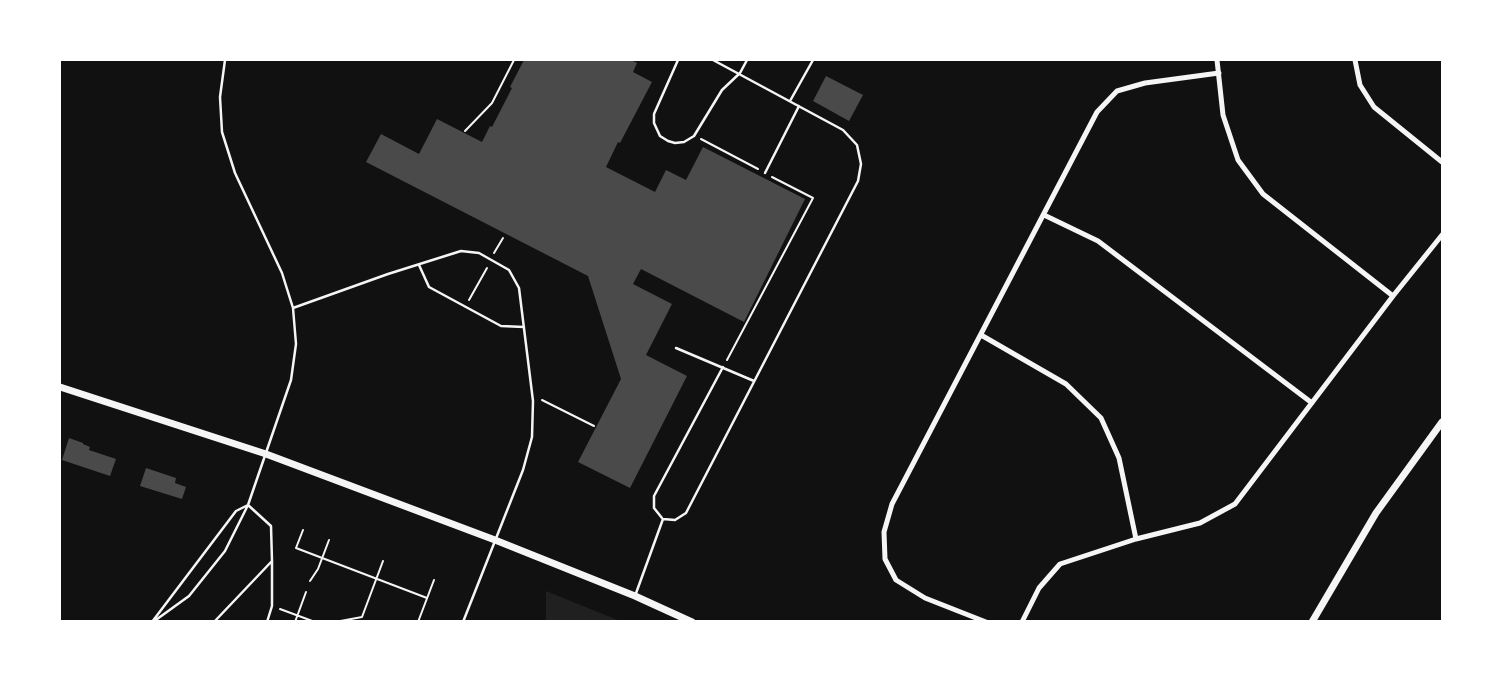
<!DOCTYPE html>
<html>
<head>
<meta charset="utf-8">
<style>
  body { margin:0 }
  #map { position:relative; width:1502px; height:681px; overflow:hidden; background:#111; font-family:"Varela Round",sans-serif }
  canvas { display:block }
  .frame { position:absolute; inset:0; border:61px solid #fff; pointer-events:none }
</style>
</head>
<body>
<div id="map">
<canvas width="1502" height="681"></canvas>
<div class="frame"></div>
</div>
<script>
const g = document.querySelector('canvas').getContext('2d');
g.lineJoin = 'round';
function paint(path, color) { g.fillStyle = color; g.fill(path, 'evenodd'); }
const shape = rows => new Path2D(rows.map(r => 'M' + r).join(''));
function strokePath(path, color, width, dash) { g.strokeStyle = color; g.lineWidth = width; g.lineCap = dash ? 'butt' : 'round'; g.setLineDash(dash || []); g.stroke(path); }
const green = shape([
  [546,591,620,621,546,621]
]);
const building = shape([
  [524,60,631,60,637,63,633,72,652,82,620,143,618,142,606,167,655,192,666,170,686,180,703,147,805,199,744,322,641,269,633,284,672,304,646,355,687,376,630,488,578,462,621,379,588,276,366,162,381,134,419,154,437,119,482,142,490,126,492,127,512,88,510,87],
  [826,76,863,95,849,121,813,101],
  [69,438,83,443,83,444,90,447,89,450,116,459,110,476,62,460],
  [146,468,176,478,175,483,186,487,182,499,140,486]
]);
const path = shape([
  [465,131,492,103,514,60],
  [701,139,758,169],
  [494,253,503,238],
  [469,300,487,268],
  [727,360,813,198,772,177],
  [542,400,594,426],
  [303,530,296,548,427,598],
  [310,581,318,569,329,540],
  [280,609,315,622],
  [295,622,306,592],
  [335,622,362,617,383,561],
  [418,622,434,580]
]);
const service = shape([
  [678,60,654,114,654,123,660,136,668,141,675,143,684,142,694,136,722,90,740,73,747,60],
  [790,101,813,60],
  [765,173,799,106],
  [419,265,429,287,501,326,524,327],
  [293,308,388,274,461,251,479,253,509,270,519,288,533,401,532,437,523,470,463,622],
  [676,348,754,381],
  [662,518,654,508,654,496,723,367],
  [635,596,663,519,675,520,686,513,858,181,861,164,857,145,843,130,713,60],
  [152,622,236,511,248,505,271,526,272,561,214,622],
  [153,622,189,596,225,551,248,505,291,380,296,344,293,308,282,273,235,173,222,132,220,97,225,60],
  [267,622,272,606,272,561]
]);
const minor = shape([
  [1217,60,1223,115,1238,160,1263,194,1393,296,1442,235],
  [1355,60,1360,85,1374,107,1442,162],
  [1044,215,1098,241,1312,403],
  [981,335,1066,384,1101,418,1119,458,1136,539],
  [986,622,925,598,896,580,885,559,884,532,892,504,1097,112,1117,91,1145,83,1219,73],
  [1022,622,1039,588,1060,564,1136,539,1200,523,1235,504,1393,296]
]);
const tertiary = shape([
  [60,387,266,454,495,540,635,596,692,622],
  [1312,622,1376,513,1442,422]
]);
paint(green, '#202020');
paint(building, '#4a4a4a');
strokePath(path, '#f5f5f5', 2);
strokePath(service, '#f5f5f5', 2.5);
strokePath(minor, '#f5f5f5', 5);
strokePath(tertiary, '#f5f5f5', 7);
</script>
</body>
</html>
